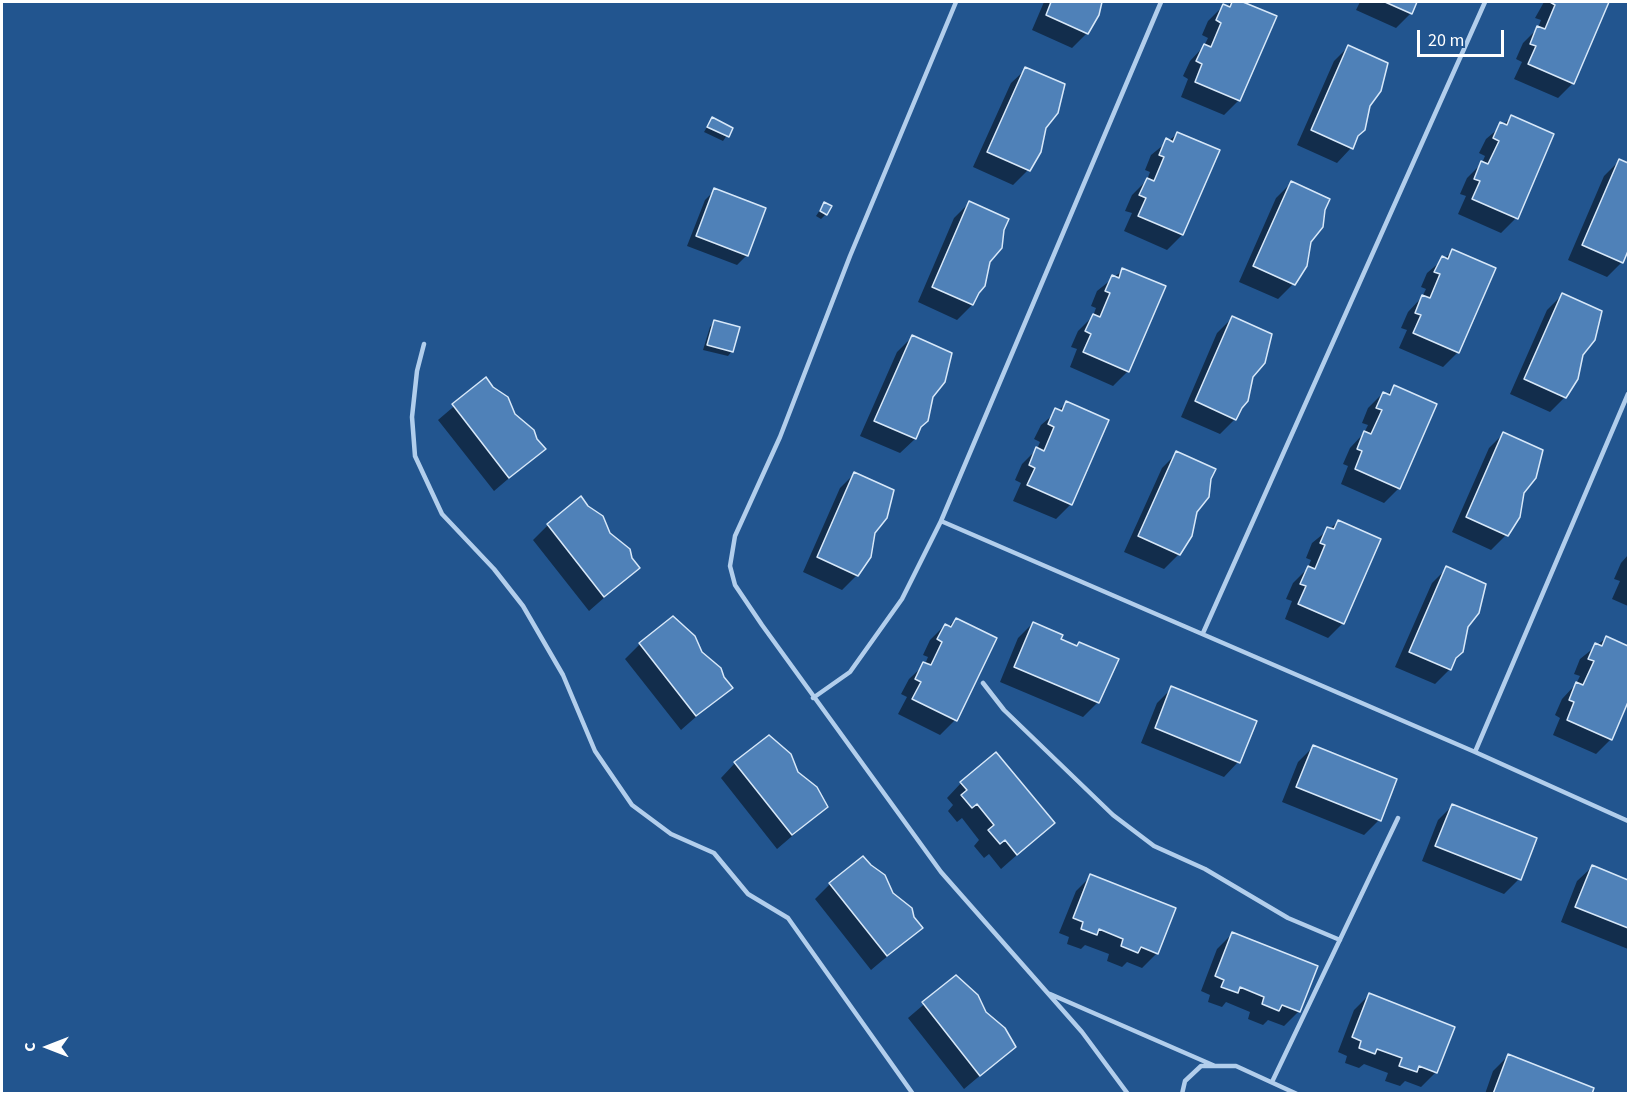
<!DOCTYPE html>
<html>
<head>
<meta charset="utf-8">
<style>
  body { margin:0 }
  #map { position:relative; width:1630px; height:1095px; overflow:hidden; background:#22558f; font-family:"Source Sans 3",sans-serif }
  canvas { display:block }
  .frame { position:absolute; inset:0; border:3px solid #fff; pointer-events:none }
  .north { position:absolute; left:18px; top:1017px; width:60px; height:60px; -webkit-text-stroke:4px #22558f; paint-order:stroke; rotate:270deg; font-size:16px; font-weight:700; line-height:24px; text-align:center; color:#fff }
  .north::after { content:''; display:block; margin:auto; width:21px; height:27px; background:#fff; clip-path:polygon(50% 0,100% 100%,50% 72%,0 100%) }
  .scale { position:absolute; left:1417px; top:30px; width:87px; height:27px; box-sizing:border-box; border:3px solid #fff; border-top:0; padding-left:8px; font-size:18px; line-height:21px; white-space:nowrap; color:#fff; -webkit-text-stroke:4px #22558f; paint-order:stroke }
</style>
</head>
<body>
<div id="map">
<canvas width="1630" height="1095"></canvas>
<div class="frame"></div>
<div class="north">С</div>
<div class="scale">20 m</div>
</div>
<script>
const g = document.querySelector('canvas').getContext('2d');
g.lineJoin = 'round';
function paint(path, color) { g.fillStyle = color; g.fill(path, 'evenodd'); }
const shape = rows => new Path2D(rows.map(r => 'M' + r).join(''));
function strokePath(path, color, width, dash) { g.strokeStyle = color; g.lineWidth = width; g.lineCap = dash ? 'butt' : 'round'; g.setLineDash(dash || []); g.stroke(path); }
const shadow = shape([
  [1044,2,1101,2,1098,14,1087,33,1072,48,1032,30],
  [1232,2,1239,2,1275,17,1239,100,1224,115,1181,97,1188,79,1183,76,1190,61,1204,46,1208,38,1202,35,1208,21,1223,6,1226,7],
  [1360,2,1415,2,1411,13,1396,28,1356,10],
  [1544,2,1608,2,1573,83,1558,98,1514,79,1522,62,1516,59,1523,43,1538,28,1541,20,1535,18],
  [1349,46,1368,105,1351,148,1337,163,1297,145,1334,61],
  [1026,69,1045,127,1028,170,1013,185,973,167,1011,83],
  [1512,117,1516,218,1501,233,1458,214,1466,196,1460,194,1467,178,1482,163,1485,156,1479,153,1486,139],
  [712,119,732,128,723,141,704,132],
  [1177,134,1218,151,1182,235,1167,250,1124,231,1132,213,1125,211,1132,195,1147,180,1150,172,1145,170,1151,155],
  [1619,161,1628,165,1628,249,1622,262,1607,277,1568,260,1604,176],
  [1291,183,1310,242,1293,284,1278,299,1239,282,1276,198],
  [715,190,747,255,737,265,687,246,705,200],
  [969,203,989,262,972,305,957,320,918,302,954,218],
  [824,204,826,214,821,219,816,216],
  [1453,251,1458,352,1443,367,1399,348,1407,330,1401,328,1408,312,1422,297,1426,289,1421,287,1427,273],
  [1123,270,1128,371,1113,386,1070,367,1077,349,1071,347,1078,331,1093,316,1096,308,1091,306,1097,291],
  [1562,295,1582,354,1565,397,1550,412,1510,394,1547,310],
  [1232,318,1247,401,1235,419,1220,434,1181,417,1217,333],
  [714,322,732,351,728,356,703,350,710,327],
  [912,337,932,396,915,439,900,453,860,436,897,352],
  [486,379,543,449,494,491,438,420],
  [1394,387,1399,488,1384,503,1341,484,1348,466,1343,464,1350,448,1364,433,1368,425,1362,423,1368,408,1383,393,1387,395],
  [1067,403,1071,504,1056,519,1013,501,1021,483,1015,480,1022,464,1037,449,1040,442,1034,439,1041,425],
  [1504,433,1523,492,1506,535,1491,550,1452,532,1489,448],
  [1177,453,1209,479,1179,554,1164,569,1124,552,1162,468],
  [854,474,857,575,842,590,803,572,840,488],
  [1338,522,1343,623,1328,638,1285,619,1292,601,1286,599,1293,583,1308,568,1311,560,1306,558,1312,543],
  [548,525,609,534,638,568,589,611,533,540],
  [1628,555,1628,606,1612,599,1620,581,1614,579,1621,563],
  [1447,568,1466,627,1450,669,1435,684,1395,667,1432,583],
  [956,619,995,639,955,720,940,735,898,714,907,697,901,694,909,679,925,664,928,657,923,655,930,640,945,625,948,627],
  [1033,623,1076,647,1079,643,1098,702,1083,717,1000,682,1018,638],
  [1606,638,1628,647,1628,698,1611,739,1596,754,1553,735,1560,718,1555,715,1562,699,1576,684,1580,676,1574,674,1580,659],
  [640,644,701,653,730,687,681,730,625,659],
  [1172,688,1238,762,1224,777,1141,743,1157,703],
  [1313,747,1395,780,1379,820,1364,835,1282,802,1298,762],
  [735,763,826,807,777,849,721,778],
  [961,783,1053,823,1001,869,989,854,984,858,974,846,979,840,962,818,957,822,948,811,953,805,947,798],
  [1453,805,1519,879,1504,894,1422,861,1438,820],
  [1592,867,1628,881,1628,949,1561,922,1577,881],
  [1091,876,1157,953,1142,968,1127,962,1122,967,1107,961,1109,954,1085,945,1081,949,1067,944,1069,937,1059,933,1076,891],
  [830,884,891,893,921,928,871,970,815,899],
  [1232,934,1299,1011,1284,1026,1268,1020,1263,1025,1248,1019,1250,1012,1226,1002,1222,1007,1208,1002,1210,995,1201,991,1217,949],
  [956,977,1014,1047,964,1089,908,1018],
  [1369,995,1436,1072,1421,1087,1405,1081,1400,1086,1385,1081,1388,1073,1364,1064,1359,1068,1345,1063,1347,1056,1338,1052,1354,1010],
  [1508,1056,1590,1094,1485,1094,1493,1071]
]);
const building = shape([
  [1051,2,1102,2,1099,15,1088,34,1046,15,1051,2],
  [1232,2,1243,2,1277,16,1240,101,1195,82,1202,64,1196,61,1204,44,1211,47,1221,23,1216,20,1223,4,1230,7,1232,2],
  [1385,2,1417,2,1412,14,1385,2],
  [1550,2,1609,2,1574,84,1528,64,1536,46,1530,44,1537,26,1545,29,1555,5,1550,2],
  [1348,45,1388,63,1381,91,1370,106,1365,130,1358,136,1353,149,1311,130,1348,45],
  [1025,67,1065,84,1058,113,1046,128,1041,152,1030,171,987,152,1025,67],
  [1511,115,1554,134,1518,219,1472,199,1480,181,1474,179,1481,161,1488,164,1499,141,1493,138,1500,122,1507,125,1511,115],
  [712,117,733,128,729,137,707,127,712,117],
  [1177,132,1220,150,1183,235,1138,216,1146,198,1139,195,1147,178,1154,181,1164,157,1159,155,1166,138,1173,142,1177,132],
  [1619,159,1628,163,1628,251,1623,263,1582,245,1619,159],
  [1291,181,1330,199,1325,210,1323,227,1311,242,1307,266,1295,285,1253,266,1291,181],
  [714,188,766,208,748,256,696,236,714,188],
  [969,201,1009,219,1004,230,1002,248,990,262,985,286,979,293,973,305,932,287,969,201],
  [824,202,832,206,827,215,820,211,824,202],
  [1452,249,1496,268,1459,353,1413,333,1421,315,1415,313,1422,295,1430,298,1440,274,1434,272,1442,256,1448,259,1452,249],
  [1122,268,1166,286,1129,372,1083,352,1091,334,1085,331,1093,314,1100,317,1110,293,1105,291,1112,275,1119,278,1122,268],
  [1562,293,1602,311,1595,340,1583,355,1578,379,1566,398,1524,379,1562,293],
  [1232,316,1272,334,1265,363,1253,377,1248,401,1242,408,1236,420,1195,401,1232,316],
  [714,320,740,327,733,352,707,345,714,320],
  [912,335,952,353,945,382,933,397,928,421,921,427,916,439,874,421,912,335],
  [486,377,493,387,508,397,515,414,534,430,537,439,546,449,509,478,452,404,486,377],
  [1394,385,1437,404,1400,489,1355,469,1362,451,1357,449,1364,431,1371,434,1382,410,1376,408,1383,392,1390,395,1394,385],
  [1066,401,1109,420,1072,505,1027,485,1035,468,1029,465,1036,447,1044,451,1054,427,1048,424,1055,408,1062,411,1066,401],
  [1503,432,1543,450,1536,478,1524,493,1520,517,1508,536,1466,517,1503,432],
  [1176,451,1216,469,1211,479,1209,497,1197,512,1192,536,1180,555,1138,536,1176,451],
  [854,472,894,490,887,518,875,533,871,557,858,576,817,557,854,472],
  [581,496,588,506,603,516,610,533,630,549,632,558,640,568,604,597,547,524,581,496],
  [1338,520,1381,539,1344,624,1298,604,1306,586,1300,584,1308,566,1315,569,1325,545,1320,543,1327,527,1334,529,1338,520],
  [1446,566,1486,584,1479,613,1468,627,1463,652,1456,658,1451,670,1409,652,1446,566],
  [673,616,695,636,702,652,721,668,724,677,733,688,696,716,639,643,673,616],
  [956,618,997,638,957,721,912,699,921,682,915,679,923,662,931,665,942,642,937,639,945,624,951,627,956,618],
  [1033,622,1063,635,1061,639,1077,646,1079,642,1119,659,1099,703,1014,667,1033,622],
  [1606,636,1628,646,1628,702,1612,740,1567,720,1574,702,1569,700,1576,682,1583,685,1594,661,1588,659,1595,643,1602,646,1606,636],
  [1171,686,1257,721,1240,763,1155,728,1171,686],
  [769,735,791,754,798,772,817,787,828,807,792,835,734,762,769,735],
  [1313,745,1397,779,1381,821,1296,787,1313,745],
  [996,752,1055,823,1017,855,1005,840,1000,844,988,830,994,825,977,804,972,808,961,795,967,790,960,782,996,752],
  [1452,804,1537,838,1521,880,1435,846,1452,804],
  [863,856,871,865,885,875,893,893,912,908,914,917,923,928,887,956,829,883,863,856],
  [1592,865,1628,880,1628,928,1575,907,1592,865],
  [1090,874,1176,908,1158,954,1141,947,1138,953,1121,946,1123,939,1099,929,1097,935,1081,929,1083,922,1073,918,1090,874],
  [1232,932,1318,966,1300,1012,1282,1005,1279,1011,1262,1004,1264,997,1240,987,1238,993,1221,987,1224,980,1215,976,1232,932],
  [956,975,978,995,986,1012,1005,1028,1016,1047,980,1076,922,1002,956,975],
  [1369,993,1455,1027,1437,1073,1419,1066,1417,1072,1399,1066,1402,1058,1377,1049,1375,1054,1359,1048,1361,1041,1352,1037,1369,993],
  [1508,1054,1594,1088,1592,1094,1493,1094,1508,1054]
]);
const service = shape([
  [956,2,850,256,780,437,735,536,730,566,735,585,762,625,941,872,1082,1032,1128,1094],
  [1161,2,941,521,1475,752],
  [424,344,417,371,412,417,415,456,442,514,494,569,523,606,563,675,595,751,632,805,671,834,714,853,748,894,788,918,913,1094],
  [1628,394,1475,752,1628,821],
  [1203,633,1485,2],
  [983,683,1004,710,1113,815,1154,846,1205,869,1288,918,1340,940],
  [813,698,850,672,902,599,941,521],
  [1050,994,1215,1066],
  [1272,1082,1398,818],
  [1182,1094,1185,1081,1201,1066,1236,1066,1297,1094]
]);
paint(shadow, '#0007');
paint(building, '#4f81b8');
strokePath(building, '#d7e8f9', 1.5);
strokePath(service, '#b2ceec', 4.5);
</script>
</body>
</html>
